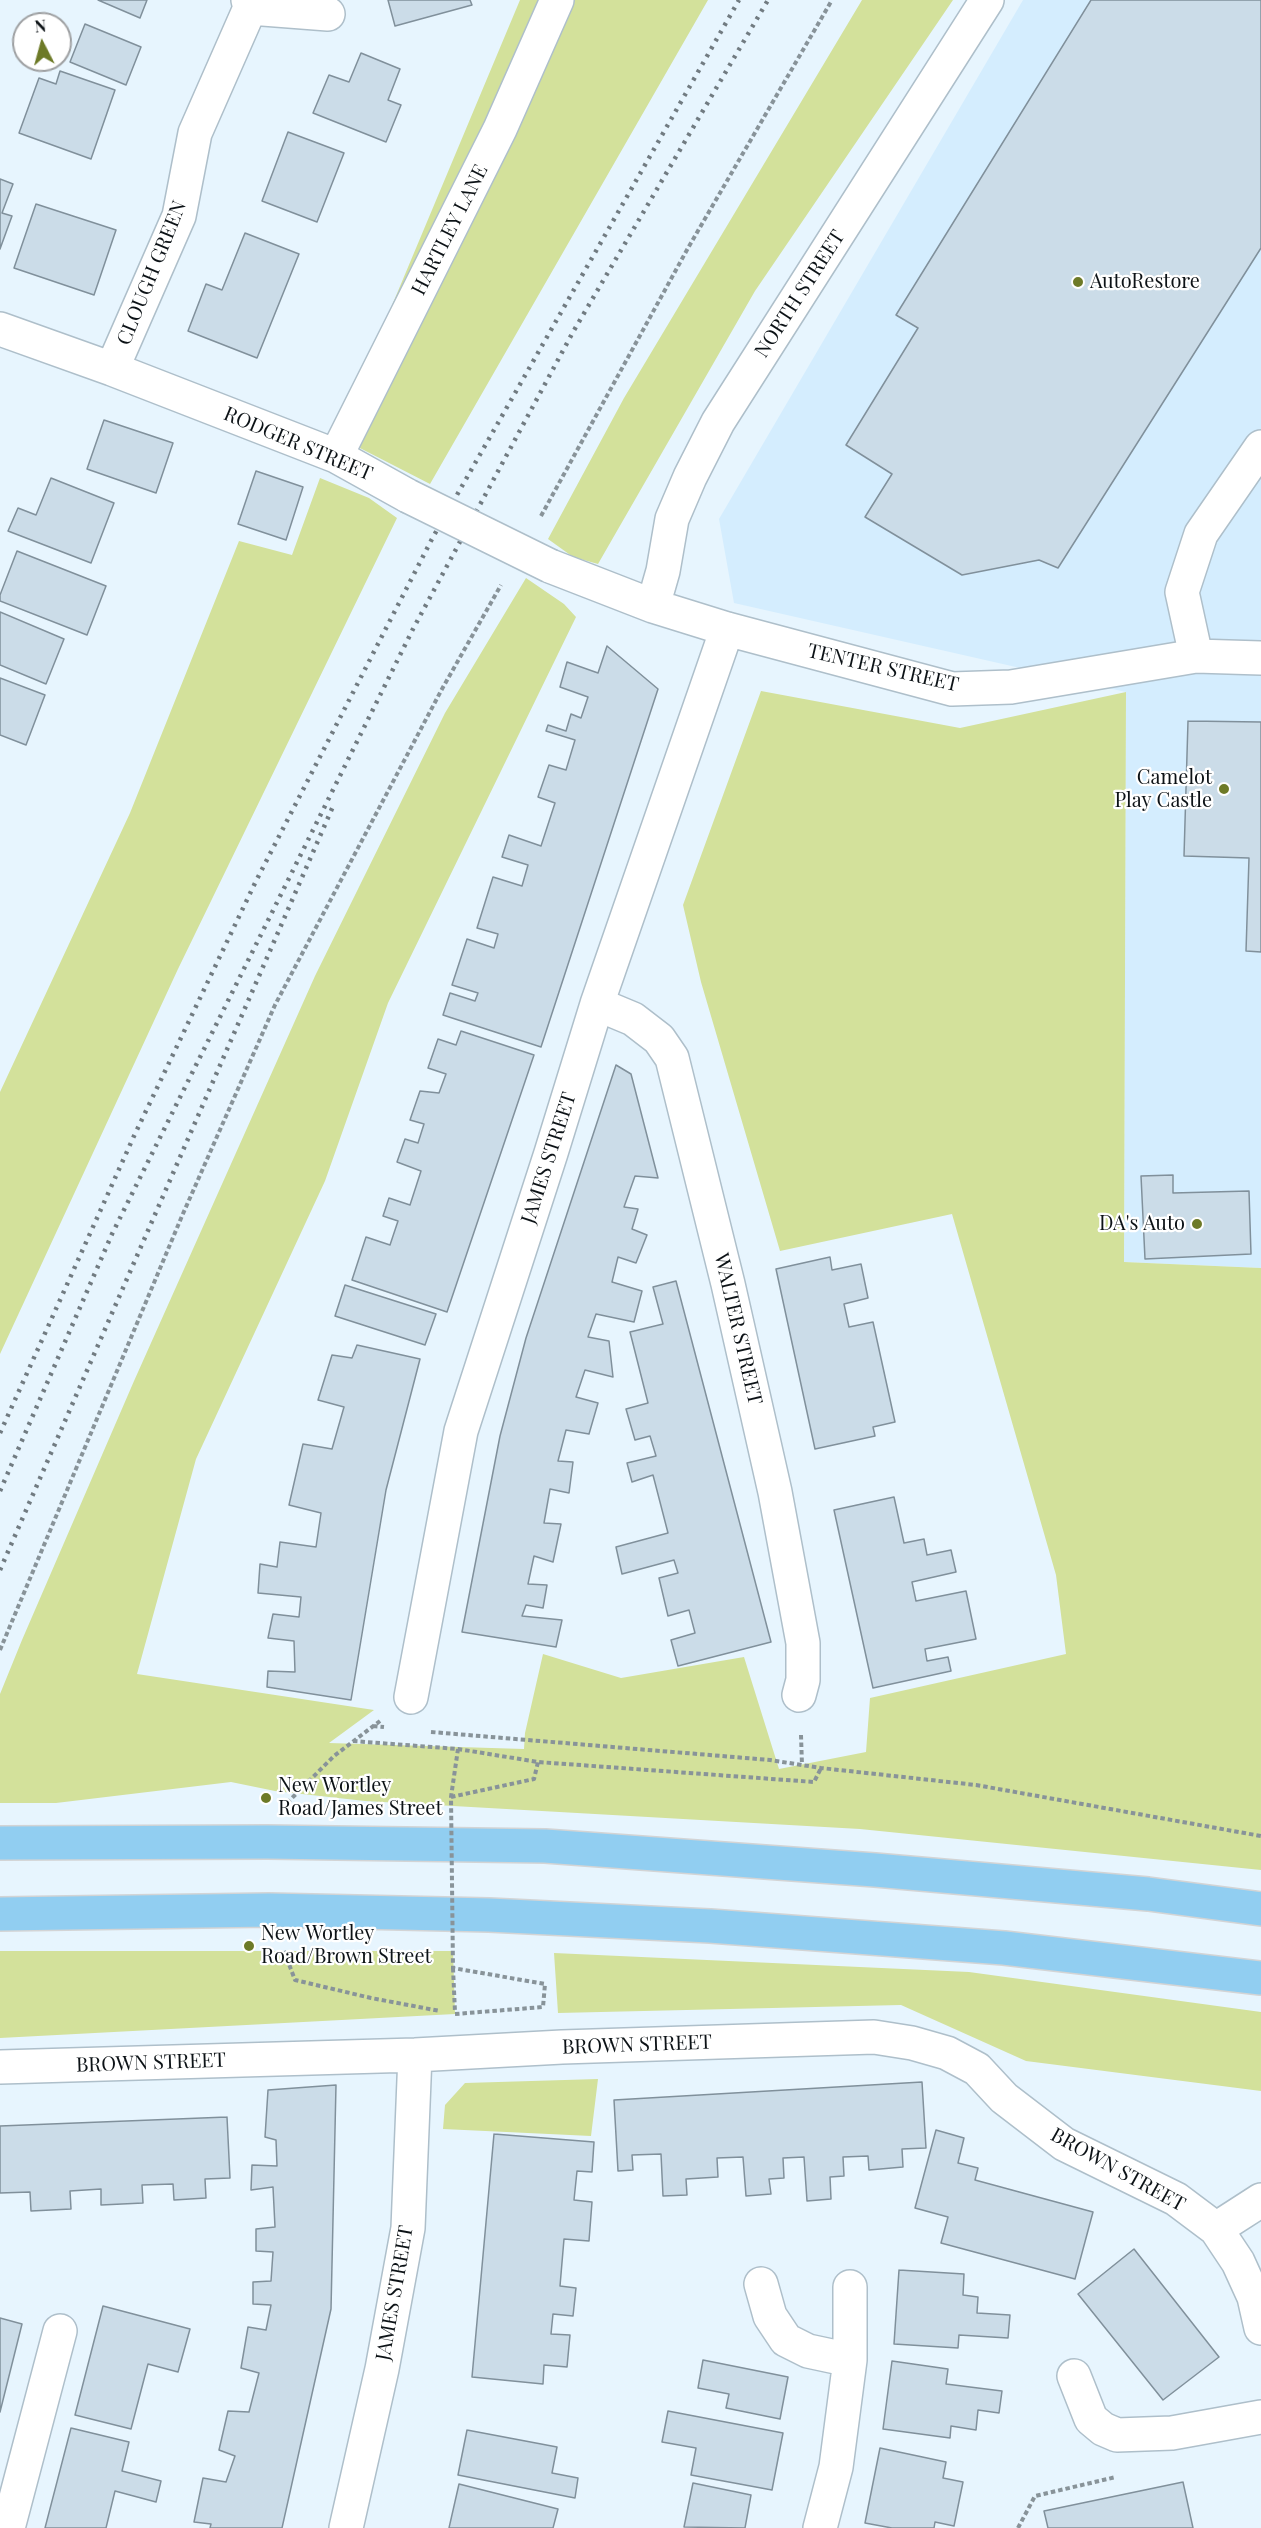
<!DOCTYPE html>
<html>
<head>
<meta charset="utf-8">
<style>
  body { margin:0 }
  #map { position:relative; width:1261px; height:2528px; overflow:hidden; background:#e7f5fe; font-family:"Playfair Display",serif }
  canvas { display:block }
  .north { position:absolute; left:12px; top:12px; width:60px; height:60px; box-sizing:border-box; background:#fff; border:2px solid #9ea0a2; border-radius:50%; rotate:354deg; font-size:16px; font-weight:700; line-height:24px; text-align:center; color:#0c1216 }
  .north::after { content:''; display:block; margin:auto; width:21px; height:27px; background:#6d7a27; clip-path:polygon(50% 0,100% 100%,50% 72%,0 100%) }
</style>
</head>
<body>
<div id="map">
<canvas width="1261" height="2528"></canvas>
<div class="north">N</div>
</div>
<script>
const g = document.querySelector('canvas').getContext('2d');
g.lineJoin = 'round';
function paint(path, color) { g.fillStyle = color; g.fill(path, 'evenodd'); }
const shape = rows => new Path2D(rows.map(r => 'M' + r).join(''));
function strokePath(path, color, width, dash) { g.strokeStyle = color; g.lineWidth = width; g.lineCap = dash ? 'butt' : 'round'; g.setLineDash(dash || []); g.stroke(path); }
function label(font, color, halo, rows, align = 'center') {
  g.font = font + ' "Playfair Display",serif'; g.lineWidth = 4.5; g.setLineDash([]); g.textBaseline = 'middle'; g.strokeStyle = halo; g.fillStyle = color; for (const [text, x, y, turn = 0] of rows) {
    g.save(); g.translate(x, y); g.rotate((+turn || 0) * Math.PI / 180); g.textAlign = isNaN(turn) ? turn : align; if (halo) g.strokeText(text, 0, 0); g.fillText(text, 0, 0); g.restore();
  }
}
const built = shape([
  [1023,0,1261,0,1261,1268,1124,1262,1126,692,734,603,719,519]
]);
const green = shape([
  [520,0,708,0,430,484,352,444,341,427],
  [862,0,953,0,755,291,598,564,573,557,548,539,624,398],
  [320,478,369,498,397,518,178,969,0,1354,0,1092,130,813,239,541,292,555],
  [526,578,564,604,576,617,388,1003,325,1181,196,1459,137,1674,374,1710,329,1743,524,1749,525,1733,543,1654,621,1678,744,1657,779,1769,866,1752,870,1698,1066,1654,1056,1575,952,1214,780,1251,701,982,683,905,761,691,960,728,1126,692,1124,1262,1261,1268,1261,1870,860,1829,365,1801,275,1791,231,1782,56,1803,0,1803,0,1694,22,1640,134,1381,315,976,445,713],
  [0,1951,453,1951,455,2014,0,2038],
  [554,1953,969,1972,1261,2012,1261,2091,1026,2061,901,2005,558,2013],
  [598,2079,591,2136,443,2129,445,2105,465,2083]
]);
const building = shape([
  [98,0,147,0,140,18,98,0],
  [388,0,470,0,472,5,395,26,388,0],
  [1091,0,1261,0,1261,248,1058,568,1039,560,962,575,865,517,892,474,846,445,918,328,896,315,1091,0],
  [85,24,141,47,126,85,70,62,85,24],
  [361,53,400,69,388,100,401,105,386,142,313,113,329,75,349,82,361,53],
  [60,71,115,90,91,159,19,133,39,78,56,84,60,71],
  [288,132,344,153,317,222,262,201,288,132],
  [0,179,13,184,2,213,12,216,0,249,0,179],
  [36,204,116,230,94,295,14,268,36,204],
  [245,233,299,254,257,358,188,331,206,284,222,290,245,233],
  [104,420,173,443,156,493,87,469,104,420],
  [256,471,303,487,286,540,238,524,256,471],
  [51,478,114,503,91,563,8,531,18,508,36,515,51,478],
  [17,551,106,586,87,635,0,601,0,595,17,551],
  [0,612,64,639,46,684,0,665,0,612],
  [607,646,658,689,541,1047,443,1015,450,993,475,1001,478,993,452,985,467,939,494,948,498,934,477,928,493,877,522,886,528,865,502,857,509,835,541,846,555,803,538,797,549,765,566,770,575,740,546,731,548,725,566,731,571,714,581,718,588,697,560,687,567,662,598,673,607,646],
  [0,678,45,695,26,745,0,735,0,678],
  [1188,721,1261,722,1261,952,1246,951,1249,858,1184,856,1188,721],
  [461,1031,534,1055,447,1312,352,1280,366,1237,390,1245,398,1221,383,1216,389,1198,410,1205,421,1171,397,1162,405,1139,418,1143,424,1124,410,1120,420,1091,439,1093,446,1074,428,1068,438,1039,456,1045,461,1031],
  [616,1065,631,1074,658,1178,635,1176,624,1207,638,1209,632,1229,647,1235,636,1263,618,1257,612,1282,642,1291,634,1322,596,1314,588,1337,609,1341,613,1377,585,1370,576,1397,598,1403,589,1434,566,1430,558,1461,573,1462,569,1493,550,1489,544,1523,561,1524,553,1562,534,1556,528,1584,547,1585,543,1608,526,1605,522,1616,562,1620,556,1647,462,1632,500,1436,526,1338,616,1065],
  [1173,1175,1173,1193,1249,1191,1251,1254,1145,1259,1141,1176,1173,1175],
  [830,1257,832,1270,861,1264,868,1298,844,1304,849,1327,873,1322,895,1422,873,1427,875,1436,815,1449,776,1269,830,1257],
  [676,1281,771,1642,678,1666,671,1640,695,1633,689,1610,668,1616,659,1578,678,1573,674,1560,622,1574,616,1547,668,1533,653,1475,632,1482,627,1463,656,1456,650,1436,635,1440,626,1409,648,1403,630,1332,663,1324,653,1287,676,1281],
  [345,1285,436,1314,425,1345,335,1316,345,1285],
  [357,1345,420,1359,386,1490,351,1700,267,1687,268,1671,295,1672,294,1641,268,1638,273,1614,299,1617,301,1597,258,1593,260,1564,277,1567,280,1542,316,1547,321,1513,289,1505,303,1444,332,1449,344,1407,318,1400,332,1355,352,1358,357,1345],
  [894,1497,904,1543,924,1539,927,1555,951,1550,956,1572,912,1582,916,1601,966,1591,976,1639,925,1649,927,1661,948,1657,951,1671,873,1688,834,1510,894,1497],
  [922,2082,926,2148,902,2149,903,2167,869,2170,868,2156,843,2157,844,2176,830,2177,831,2199,807,2201,804,2157,783,2158,784,2178,769,2179,771,2194,746,2196,743,2157,717,2158,718,2177,686,2179,687,2195,663,2196,661,2154,632,2155,633,2170,618,2171,614,2100,922,2082],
  [336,2085,331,2309,282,2528,210,2528,211,2524,194,2522,203,2478,226,2482,235,2456,219,2450,228,2411,249,2412,259,2373,241,2368,248,2327,266,2330,271,2305,253,2304,253,2282,271,2281,273,2252,256,2251,256,2229,275,2227,273,2187,251,2190,252,2165,277,2166,276,2140,265,2137,268,2090,336,2085],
  [227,2117,230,2178,205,2179,206,2198,174,2200,173,2184,142,2185,143,2203,101,2205,101,2189,70,2191,71,2209,31,2211,30,2192,0,2193,0,2126,227,2117],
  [936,2130,964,2138,958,2163,978,2168,975,2180,1093,2212,1075,2279,941,2243,948,2217,915,2208,936,2130],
  [494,2134,594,2142,592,2172,577,2171,574,2200,592,2202,589,2241,564,2239,560,2286,576,2288,573,2316,553,2314,551,2334,570,2335,567,2367,544,2365,543,2384,472,2377,494,2134],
  [1134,2249,1219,2357,1163,2400,1078,2294,1134,2249],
  [899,2270,964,2274,963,2295,978,2297,977,2313,1010,2315,1008,2338,959,2335,958,2348,894,2344,899,2270],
  [103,2306,190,2329,178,2372,148,2364,131,2429,75,2415,103,2306],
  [0,2318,22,2324,0,2412,0,2318],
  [703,2360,788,2377,780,2419,726,2408,729,2394,698,2388,703,2360],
  [892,2361,948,2369,946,2384,1002,2391,999,2413,978,2410,976,2430,951,2426,950,2438,883,2429,892,2361],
  [668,2411,783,2433,772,2490,691,2475,696,2448,662,2442,668,2411],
  [71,2428,129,2442,122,2471,161,2481,156,2502,115,2491,106,2528,45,2528,71,2428],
  [467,2430,557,2447,552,2473,578,2478,575,2498,458,2475,467,2430],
  [880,2448,946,2462,943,2478,963,2482,954,2526,935,2522,934,2528,892,2528,865,2523,880,2448],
  [1183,2482,1193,2528,1048,2528,1044,2511,1183,2482],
  [693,2483,751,2495,745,2528,684,2527,693,2483],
  [459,2484,558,2509,553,2528,449,2528,459,2484]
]);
const path = shape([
  [541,516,688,248,832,0],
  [0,1650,182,1216,275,1005,442,689,501,585],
  [373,1726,384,1727],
  [431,1732,770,1760,821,1768,976,1785,1261,1836],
  [801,1735,802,1765],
  [353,1741,458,1749,538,1762,814,1782,821,1768],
  [451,1797,534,1779,538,1762],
  [287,1803,334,1756,380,1721],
  [284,1951,295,1980,371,1998,440,2011],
  [453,1968,455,2012],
  [1018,2528,1035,2496,1116,2477]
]);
const minor = shape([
  [248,0,250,8,328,14],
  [0,329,112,369,336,456,408,496],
  [112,369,179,216,195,133,250,8],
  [336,456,500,129,557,0],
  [550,566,653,606,727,629,952,689,1011,687,1196,656,1261,658],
  [653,606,663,571,672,519,690,477,718,422,987,0],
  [1196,656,1182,592,1201,534,1261,447],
  [597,1004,633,1019,659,1039,672,1058,728,1284,775,1492,803,1643,803,1680,799,1695],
  [411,1697,461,1431,551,1153,597,1004,727,629],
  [0,2067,415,2055,562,2047,874,2037,912,2043,947,2053,977,2069,1004,2098,1064,2144,1176,2199,1216,2229,1238,2262,1254,2297,1261,2328],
  [1216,2229,1261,2200],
  [761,2284,770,2316,786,2340,808,2351,850,2360],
  [1074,2376,1091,2419,1103,2429,1117,2435,1172,2433,1261,2417],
  [8,2528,60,2331],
  [346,2528,382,2369,408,2228,415,2055],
  [820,2528,836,2467,850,2360,850,2287]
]);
const major = shape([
  [0,1843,267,1842,545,1846,875,1870,1148,1894,1261,1909],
  [0,1914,269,1910,489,1915,710,1926,1004,1948,1261,1978]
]);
const rail = shape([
  [0,1433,134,1136,256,881,433,537,739,0],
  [0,1491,112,1234,413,629,573,332,768,0],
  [0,1570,334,804]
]);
const pathBridge = shape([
  [455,2014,543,2007,545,1984,453,1968,451,1797,458,1749]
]);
const minorBridge = shape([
  [408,496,550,566]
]);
const markers = [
  [1078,282,6,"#6d7a27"],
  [1224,789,6,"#6d7a27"],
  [1197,1224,6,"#6d7a27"],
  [266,1798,6,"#6d7a27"],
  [249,1946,6,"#6d7a27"]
];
const streetNames = [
  ["HARTLEY LANE",450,230,-63],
  ["CLOUGH GREEN",152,273,-68],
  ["NORTH STREET",800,294,-57],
  ["RODGER STREET",298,444,23],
  ["TENTER STREET",883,668,13],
  ["JAMES STREET",549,1158,-72],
  ["WALTER STREET",738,1329,77],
  ["BROWN STREET",637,2045,-2],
  ["BROWN STREET",151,2063,-2],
  ["BROWN STREET",1118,2170,29],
  ["JAMES STREET",395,2293,-80]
];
const poiNames = [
  ["AutoRestore",1090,282],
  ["Camelot",1212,778,"right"],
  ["Play Castle",1212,801,"right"],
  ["DA's Auto",1185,1224,"right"],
  ["New Wortley",278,1786],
  ["Road/James Street",278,1809],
  ["New Wortley",261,1934],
  ["Road/Brown Street",261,1957]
];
paint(built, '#d4edfe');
paint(green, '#d3e19b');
paint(building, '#cbdce8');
strokePath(building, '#80909b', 1.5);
strokePath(minor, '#aebfca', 36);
strokePath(major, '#d3d4d5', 36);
strokePath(path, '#889399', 4, [4.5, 3]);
strokePath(minor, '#fff', 33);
strokePath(major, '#91cef1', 33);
strokePath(rail, '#717b81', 4.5, [3, 6]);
strokePath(minorBridge, '#aebfca', 36, []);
strokePath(pathBridge, '#889399', 4, [4.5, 3]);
strokePath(minorBridge, '#fff', 33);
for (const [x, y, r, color] of markers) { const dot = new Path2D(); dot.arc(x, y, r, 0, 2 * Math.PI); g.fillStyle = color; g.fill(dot); strokePath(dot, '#fff', 2); }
label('20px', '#0c1216', '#fff', streetNames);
label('20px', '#0c1216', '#fff', poiNames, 'left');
</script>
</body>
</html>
